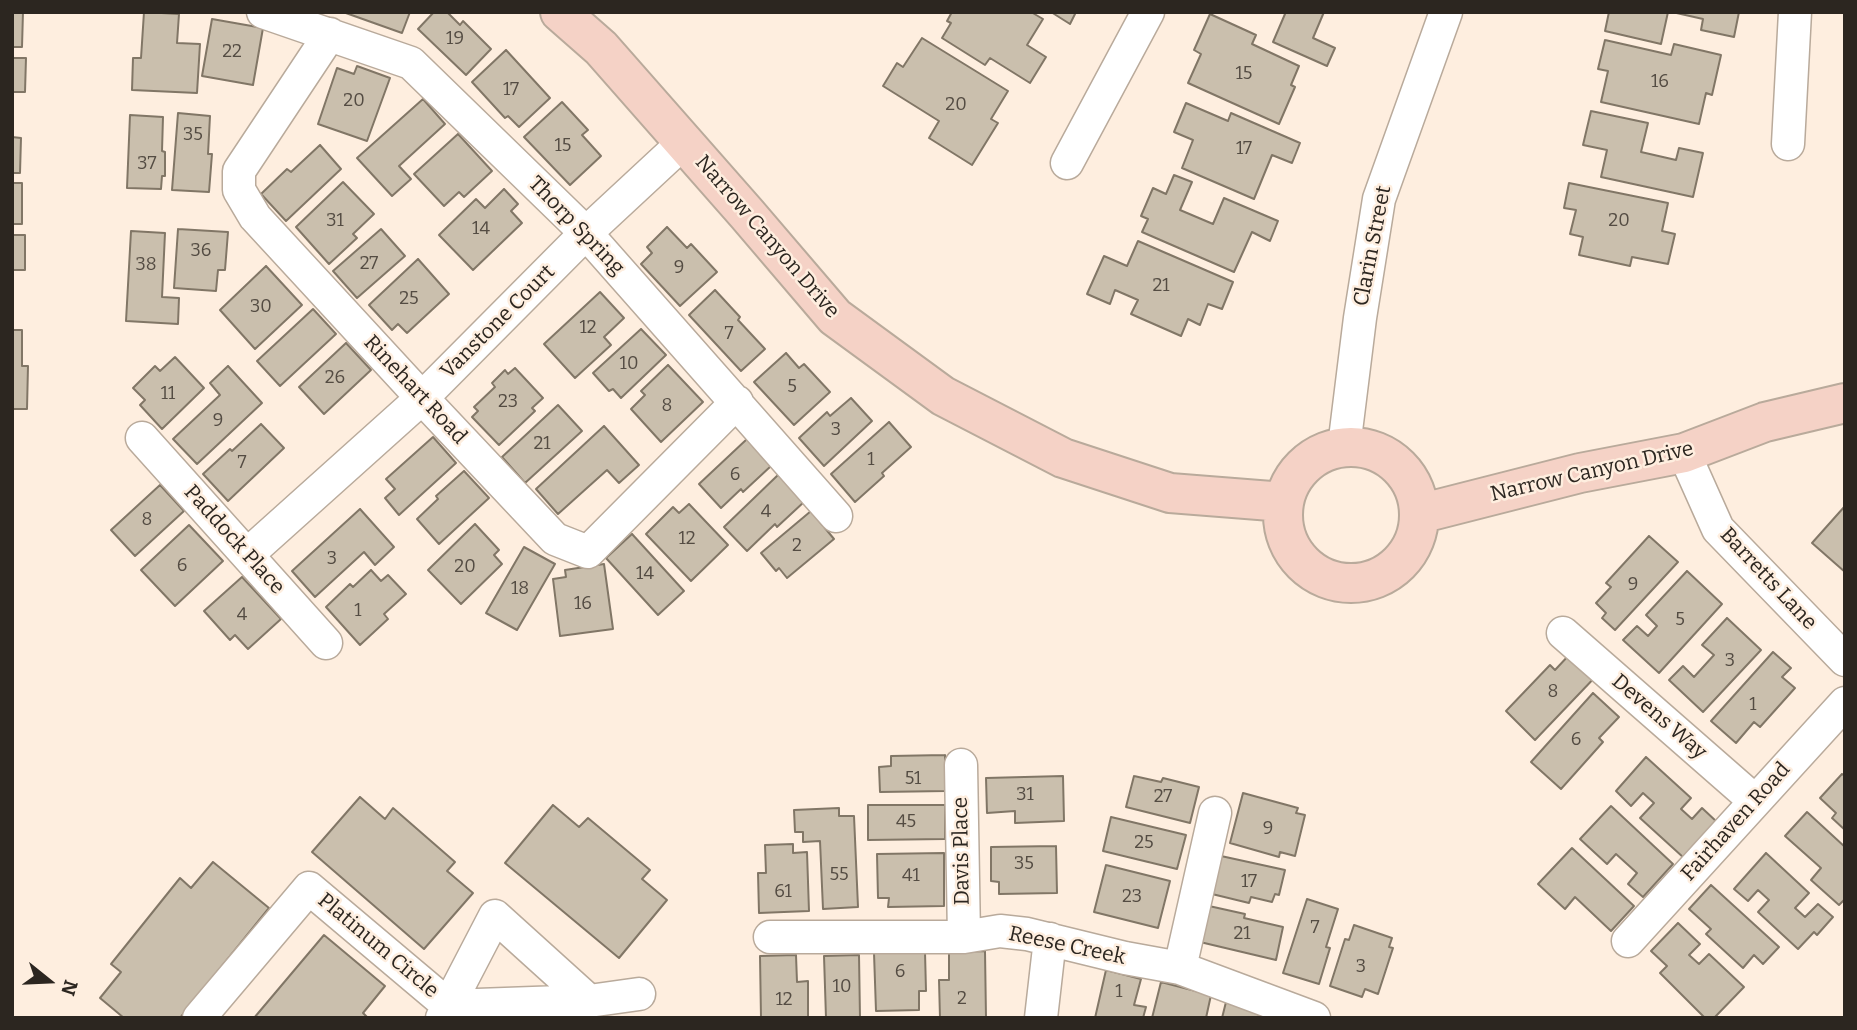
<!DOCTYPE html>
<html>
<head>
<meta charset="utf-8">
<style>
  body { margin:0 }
  #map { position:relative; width:1857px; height:1030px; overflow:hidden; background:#feeedf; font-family:Bitter,serif }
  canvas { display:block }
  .frame { position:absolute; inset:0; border:14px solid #2c2620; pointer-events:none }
  .north { position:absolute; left:14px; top:946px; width:70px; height:70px; -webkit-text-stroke:5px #feeedf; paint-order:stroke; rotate:108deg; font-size:19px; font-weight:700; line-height:28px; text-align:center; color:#2c2620 }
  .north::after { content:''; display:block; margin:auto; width:24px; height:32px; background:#2c2620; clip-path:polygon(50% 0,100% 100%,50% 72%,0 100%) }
</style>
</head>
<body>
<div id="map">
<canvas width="1857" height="1030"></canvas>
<div class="frame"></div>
<div class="north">N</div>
</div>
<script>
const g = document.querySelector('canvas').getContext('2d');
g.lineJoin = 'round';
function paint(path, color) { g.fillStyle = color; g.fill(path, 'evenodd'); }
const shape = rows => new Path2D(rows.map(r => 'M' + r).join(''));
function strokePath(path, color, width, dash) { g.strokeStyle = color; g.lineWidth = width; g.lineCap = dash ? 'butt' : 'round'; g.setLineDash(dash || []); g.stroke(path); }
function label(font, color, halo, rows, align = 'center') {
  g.font = font + ' Bitter,serif'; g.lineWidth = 5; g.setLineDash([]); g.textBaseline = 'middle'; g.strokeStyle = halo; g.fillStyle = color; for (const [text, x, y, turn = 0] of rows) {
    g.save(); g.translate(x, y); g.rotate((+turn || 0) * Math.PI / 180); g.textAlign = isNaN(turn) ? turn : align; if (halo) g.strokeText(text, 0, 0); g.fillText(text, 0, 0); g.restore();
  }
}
const building = shape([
  [12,12,23,12,22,47,12,47,12,12],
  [144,12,179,14,177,43,200,44,197,93,132,90,133,58,141,58,144,12],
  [343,12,410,12,402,33,343,12],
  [434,12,447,12,460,25,463,21,491,49,466,75,418,29,434,12],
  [952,12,1031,12,1043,19,1027,45,1046,57,1030,83,990,58,985,65,942,38,951,23,947,21,952,12],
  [1051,12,1076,12,1070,24,1051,12],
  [1282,12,1324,12,1313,38,1335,48,1327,66,1273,42,1285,14,1282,12],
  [1609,12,1668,12,1661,44,1605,31,1609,12],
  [1672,12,1739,12,1734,37,1701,30,1703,19,1672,12],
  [1210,14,1256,35,1252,44,1299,66,1291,85,1295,87,1279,124,1188,83,1201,54,1194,50,1210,14],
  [212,19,263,28,253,85,202,76,212,19],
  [922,38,1008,91,991,119,998,123,972,165,929,138,939,121,883,86,897,63,903,67,922,38],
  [1605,40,1671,55,1674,44,1721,55,1712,95,1706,93,1699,124,1601,102,1608,71,1598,69,1605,40],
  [506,50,550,98,519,127,508,116,505,118,472,82,506,50],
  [12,58,26,58,25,92,12,92,12,58],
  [357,66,390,78,367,141,318,124,337,68,354,74,357,66],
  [423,99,445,124,399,166,411,179,392,196,357,158,423,99],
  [562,102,588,130,582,135,601,156,570,185,524,137,562,102],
  [1186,103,1228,121,1231,113,1300,143,1292,163,1272,155,1254,199,1182,168,1193,140,1174,132,1186,103],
  [1591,111,1648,123,1641,152,1676,160,1679,148,1703,153,1693,197,1601,177,1607,150,1583,145,1591,111],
  [178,113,210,116,208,154,212,154,209,192,172,190,178,113],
  [130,115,163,117,162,151,165,152,165,176,162,176,161,189,127,188,130,115],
  [458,134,492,171,464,197,459,192,444,206,414,174,458,134],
  [12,137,21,138,20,173,12,173,12,137],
  [320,145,341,169,286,221,261,194,287,169,291,172,320,145],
  [1174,175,1192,182,1180,210,1213,224,1224,198,1278,221,1270,241,1252,232,1234,272,1142,232,1148,219,1141,216,1153,188,1166,194,1174,175],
  [343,182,374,214,353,234,357,238,329,264,296,227,343,182],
  [12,183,22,183,22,224,12,224,12,183],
  [1569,183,1668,203,1662,231,1675,234,1668,264,1632,257,1630,266,1579,255,1583,237,1570,234,1576,210,1564,208,1569,183],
  [504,189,518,204,511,211,522,223,473,270,439,235,476,199,485,208,504,189],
  [667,227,687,248,691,244,717,272,680,306,641,264,652,253,647,247,667,227],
  [178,229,228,232,225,270,218,270,216,291,174,288,178,229],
  [381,229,405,256,357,298,333,271,381,229],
  [131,231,165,233,162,297,179,298,178,324,126,321,131,231],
  [12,235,25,235,25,270,12,270,12,235],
  [1138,241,1233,282,1222,309,1208,304,1200,325,1188,319,1181,336,1131,314,1138,300,1115,290,1110,304,1087,294,1104,256,1127,266,1138,241],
  [418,259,449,294,407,333,398,324,392,330,369,305,418,259],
  [266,266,302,305,255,349,220,310,266,266],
  [715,290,740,317,738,320,765,349,741,371,689,315,715,290],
  [600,292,624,318,604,337,611,345,575,378,544,344,600,292],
  [313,309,336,334,280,386,257,361,313,309],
  [641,329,666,355,621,398,613,389,609,391,593,373,641,329],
  [12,330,22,330,22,366,28,366,27,409,12,409,12,330],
  [346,343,371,370,324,414,299,387,346,343],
  [786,353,799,368,804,364,830,392,794,425,754,382,786,353],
  [175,357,204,388,162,429,140,405,145,400,133,388,155,366,160,371,175,357],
  [668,365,703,402,661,442,631,409,645,395,641,391,668,365],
  [228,366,262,403,197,464,173,439,220,395,210,383,228,366],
  [515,368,543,398,532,408,535,411,499,445,472,417,478,411,474,407,495,387,492,383,505,370,508,374,515,368],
  [851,398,872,421,824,466,799,438,827,412,830,416,851,398],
  [558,405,582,431,525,483,502,457,558,405],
  [889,422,911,447,882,473,884,476,855,502,831,474,889,422],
  [261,424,284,448,228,501,203,474,230,449,232,451,261,424],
  [604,426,639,465,619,483,607,470,558,514,536,489,604,426],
  [433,437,456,463,399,515,385,498,395,489,386,479,433,437],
  [747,439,771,466,743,492,741,489,721,508,699,484,747,439],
  [464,471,489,498,439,544,417,519,438,499,436,496,464,471],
  [779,474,805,501,777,527,775,524,747,551,724,527,779,474],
  [160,485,184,511,135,556,111,530,160,485],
  [689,504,728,545,691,581,646,534,673,507,679,513,689,504],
  [1845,506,1845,572,1812,543,1845,506],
  [360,509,394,547,375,565,364,552,315,597,292,571,360,509],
  [811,511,834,539,787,578,779,568,776,571,761,553,811,511],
  [475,524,499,550,494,555,502,564,461,604,428,570,475,524],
  [189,525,223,561,175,606,141,570,189,525],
  [632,534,684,591,658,615,606,558,632,534],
  [1649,536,1678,562,1615,630,1602,618,1606,613,1596,603,1611,587,1606,583,1649,536],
  [524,547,555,564,517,630,486,613,524,547],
  [604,564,613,629,560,636,553,579,566,577,565,570,604,564],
  [371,570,381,581,388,575,406,594,384,614,388,619,360,645,326,607,350,584,353,587,371,570],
  [1687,571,1722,604,1659,673,1623,640,1637,626,1648,636,1657,626,1646,615,1687,571],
  [242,577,281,619,248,649,235,635,230,640,204,611,242,577],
  [1727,618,1761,650,1703,712,1669,680,1683,666,1694,677,1714,655,1702,645,1727,618],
  [1773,652,1791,668,1782,677,1795,688,1760,727,1754,722,1736,743,1711,721,1773,652],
  [1570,654,1599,673,1535,740,1506,711,1550,665,1555,670,1570,654],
  [1593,693,1619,717,1599,738,1603,742,1561,789,1531,762,1593,693],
  [945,755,946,791,880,792,879,767,891,766,891,756,945,755],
  [1646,757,1691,798,1681,809,1692,819,1702,808,1717,822,1684,858,1640,818,1654,803,1643,793,1631,806,1616,791,1646,757],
  [1842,774,1845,776,1845,830,1832,818,1836,813,1820,798,1842,774],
  [1063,776,1064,821,1015,823,1015,811,987,813,986,778,1063,776],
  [1134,776,1161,782,1163,778,1199,787,1190,823,1126,807,1134,776],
  [1243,793,1298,808,1296,813,1305,815,1295,856,1280,852,1279,857,1230,843,1243,793],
  [360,797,385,819,393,808,455,862,447,871,473,893,424,949,312,852,360,797],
  [553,805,579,827,588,818,650,870,642,879,667,900,619,958,505,863,553,805],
  [868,805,945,805,945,839,868,840,868,805],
  [1611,806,1673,864,1643,897,1628,884,1637,873,1616,854,1607,864,1580,839,1611,806],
  [839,808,839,816,854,816,858,907,823,909,820,841,803,842,803,832,795,832,794,810,839,808],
  [1807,812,1845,847,1845,899,1839,905,1811,880,1821,868,1785,836,1807,812],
  [1111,817,1186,835,1177,869,1103,851,1111,817],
  [793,844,793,853,807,852,809,911,759,913,758,873,766,873,765,845,793,844],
  [1056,846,1057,893,999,894,999,882,991,881,991,847,1056,846],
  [1572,848,1634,906,1611,931,1575,897,1565,909,1538,884,1572,848],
  [944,853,944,906,888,907,889,898,878,898,877,854,944,853],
  [1766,853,1809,893,1795,908,1805,917,1818,904,1833,917,1817,935,1814,932,1798,949,1758,912,1769,900,1758,890,1748,901,1734,889,1766,853],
  [1221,856,1285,870,1279,895,1275,894,1272,902,1251,897,1249,903,1212,894,1221,856],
  [213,862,269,908,180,1018,124,1018,100,998,121,972,111,964,180,878,191,888,213,862],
  [1106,865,1170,881,1158,928,1094,912,1106,865],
  [1711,885,1779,947,1763,964,1754,955,1743,968,1706,934,1711,929,1689,909,1711,885],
  [1307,899,1338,909,1326,947,1330,948,1319,984,1283,973,1307,899],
  [1209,906,1245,914,1244,918,1283,927,1276,960,1200,942,1209,906],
  [1678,923,1700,944,1689,955,1699,964,1709,954,1744,987,1714,1018,1705,1018,1660,973,1667,966,1651,951,1678,923],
  [1354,925,1392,938,1389,947,1393,948,1378,994,1365,989,1362,997,1330,986,1345,939,1349,940,1354,925],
  [324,935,385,986,363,1013,368,1018,254,1018,324,935],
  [985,951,986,1018,940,1018,939,980,949,980,949,952,985,951],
  [925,952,926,991,919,991,919,1010,876,1011,874,953,925,952],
  [796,955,797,982,808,981,808,1018,761,1018,760,956,796,955],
  [859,955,860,1018,826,1018,824,956,859,955],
  [1106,970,1141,979,1134,1005,1146,1007,1143,1018,1095,1018,1106,970],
  [1161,982,1211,995,1206,1018,1152,1018,1161,982],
  [1227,998,1261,1008,1258,1018,1222,1018,1227,998]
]);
const street = shape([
  [263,12,411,63,586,233,836,516],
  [330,34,239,171,239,190,255,217,422,398,555,539,588,552,737,402],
  [1788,144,1795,12],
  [1067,163,1148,12],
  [142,438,326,643],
  [1344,447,1360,318,1379,199,1446,12],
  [1684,453,1718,529,1845,660],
  [247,555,422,398,586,233,684,142],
  [1563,633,1755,801],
  [961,765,964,937],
  [770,937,964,937,1000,931,1027,934,1125,958,1180,968,1314,1018],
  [1628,941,1845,703],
  [1180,968,1215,813],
  [199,1018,309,888,449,1006,589,1001,639,994],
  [442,1018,495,916,589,1001],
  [1041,1018,1050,939]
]);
const secondary = shape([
  [560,12,601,48,747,214,835,317,943,396,1063,458,1170,493,1284,502],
  '1283 515a68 68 0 1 1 136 0a68 68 0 1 1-136 0Z',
  [1419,514,1580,473,1684,453,1765,422,1845,403]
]);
const numberNames = [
  ["19",455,39],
  ["22",232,52],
  ["15",1244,74],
  ["16",1660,82],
  ["17",511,90],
  ["20",354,101],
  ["20",956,105],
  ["35",193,135],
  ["15",563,146],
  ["17",1244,149],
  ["37",147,164],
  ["31",335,221],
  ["20",1619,221],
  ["14",481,229],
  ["36",201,251],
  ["27",369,264],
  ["38",146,265],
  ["9",679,268],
  ["21",1161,286],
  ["25",409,299],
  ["30",261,307],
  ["12",588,328],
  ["7",729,334],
  ["10",629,364],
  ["26",335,378],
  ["5",792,387],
  ["11",168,394],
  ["23",508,402],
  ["8",667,406],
  ["9",218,421],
  ["3",836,430],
  ["21",542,444],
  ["1",871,460],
  ["7",242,463],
  ["6",735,475],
  ["4",766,512],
  ["8",147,520],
  ["12",687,539],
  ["2",797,546],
  ["3",332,559],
  ["6",182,566],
  ["20",465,567],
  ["14",645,574],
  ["9",1633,585],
  ["18",520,589],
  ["16",583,604],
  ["1",358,611],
  ["4",242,615],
  ["5",1680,620],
  ["3",1730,661],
  ["8",1553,692],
  ["1",1753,705],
  ["6",1576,740],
  ["51",913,779],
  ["31",1025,795],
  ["27",1163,797],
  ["45",906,822],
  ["9",1268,829],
  ["25",1144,843],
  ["35",1024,864],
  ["55",839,875],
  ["41",911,876],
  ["17",1249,882],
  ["61",783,892],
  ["23",1132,897],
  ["7",1315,928],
  ["21",1242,934],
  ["3",1361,967],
  ["6",900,972],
  ["10",842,987],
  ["1",1119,992],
  ["2",962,999],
  ["12",784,1000]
];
const streetNames = [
  ["Thorp Spring",576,226,46],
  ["Narrow Canyon Drive",767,237,49],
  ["Clarin Street",1373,246,-79],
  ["Vanstone Court",498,322,-45],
  ["Rinehart Road",415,390,47],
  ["Narrow Canyon Drive",1592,472,-13],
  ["Paddock Place",234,540,48],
  ["Barretts Lane",1768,579,47],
  ["Devens Way",1659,717,41],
  ["Fairhaven Road",1736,822,-48],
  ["Davis Place",962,851,-91],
  ["Platinum Circle",378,946,40],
  ["Reese Creek",1067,946,12]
];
paint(building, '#cabfad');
strokePath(building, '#817666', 2);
strokePath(street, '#b9aa9b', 35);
strokePath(secondary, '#b9aa9b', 42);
strokePath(street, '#fff', 32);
strokePath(secondary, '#f5d2c6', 38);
label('18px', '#544c43', null, numberNames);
label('21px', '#2c2620', '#feeedf', streetNames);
</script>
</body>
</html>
